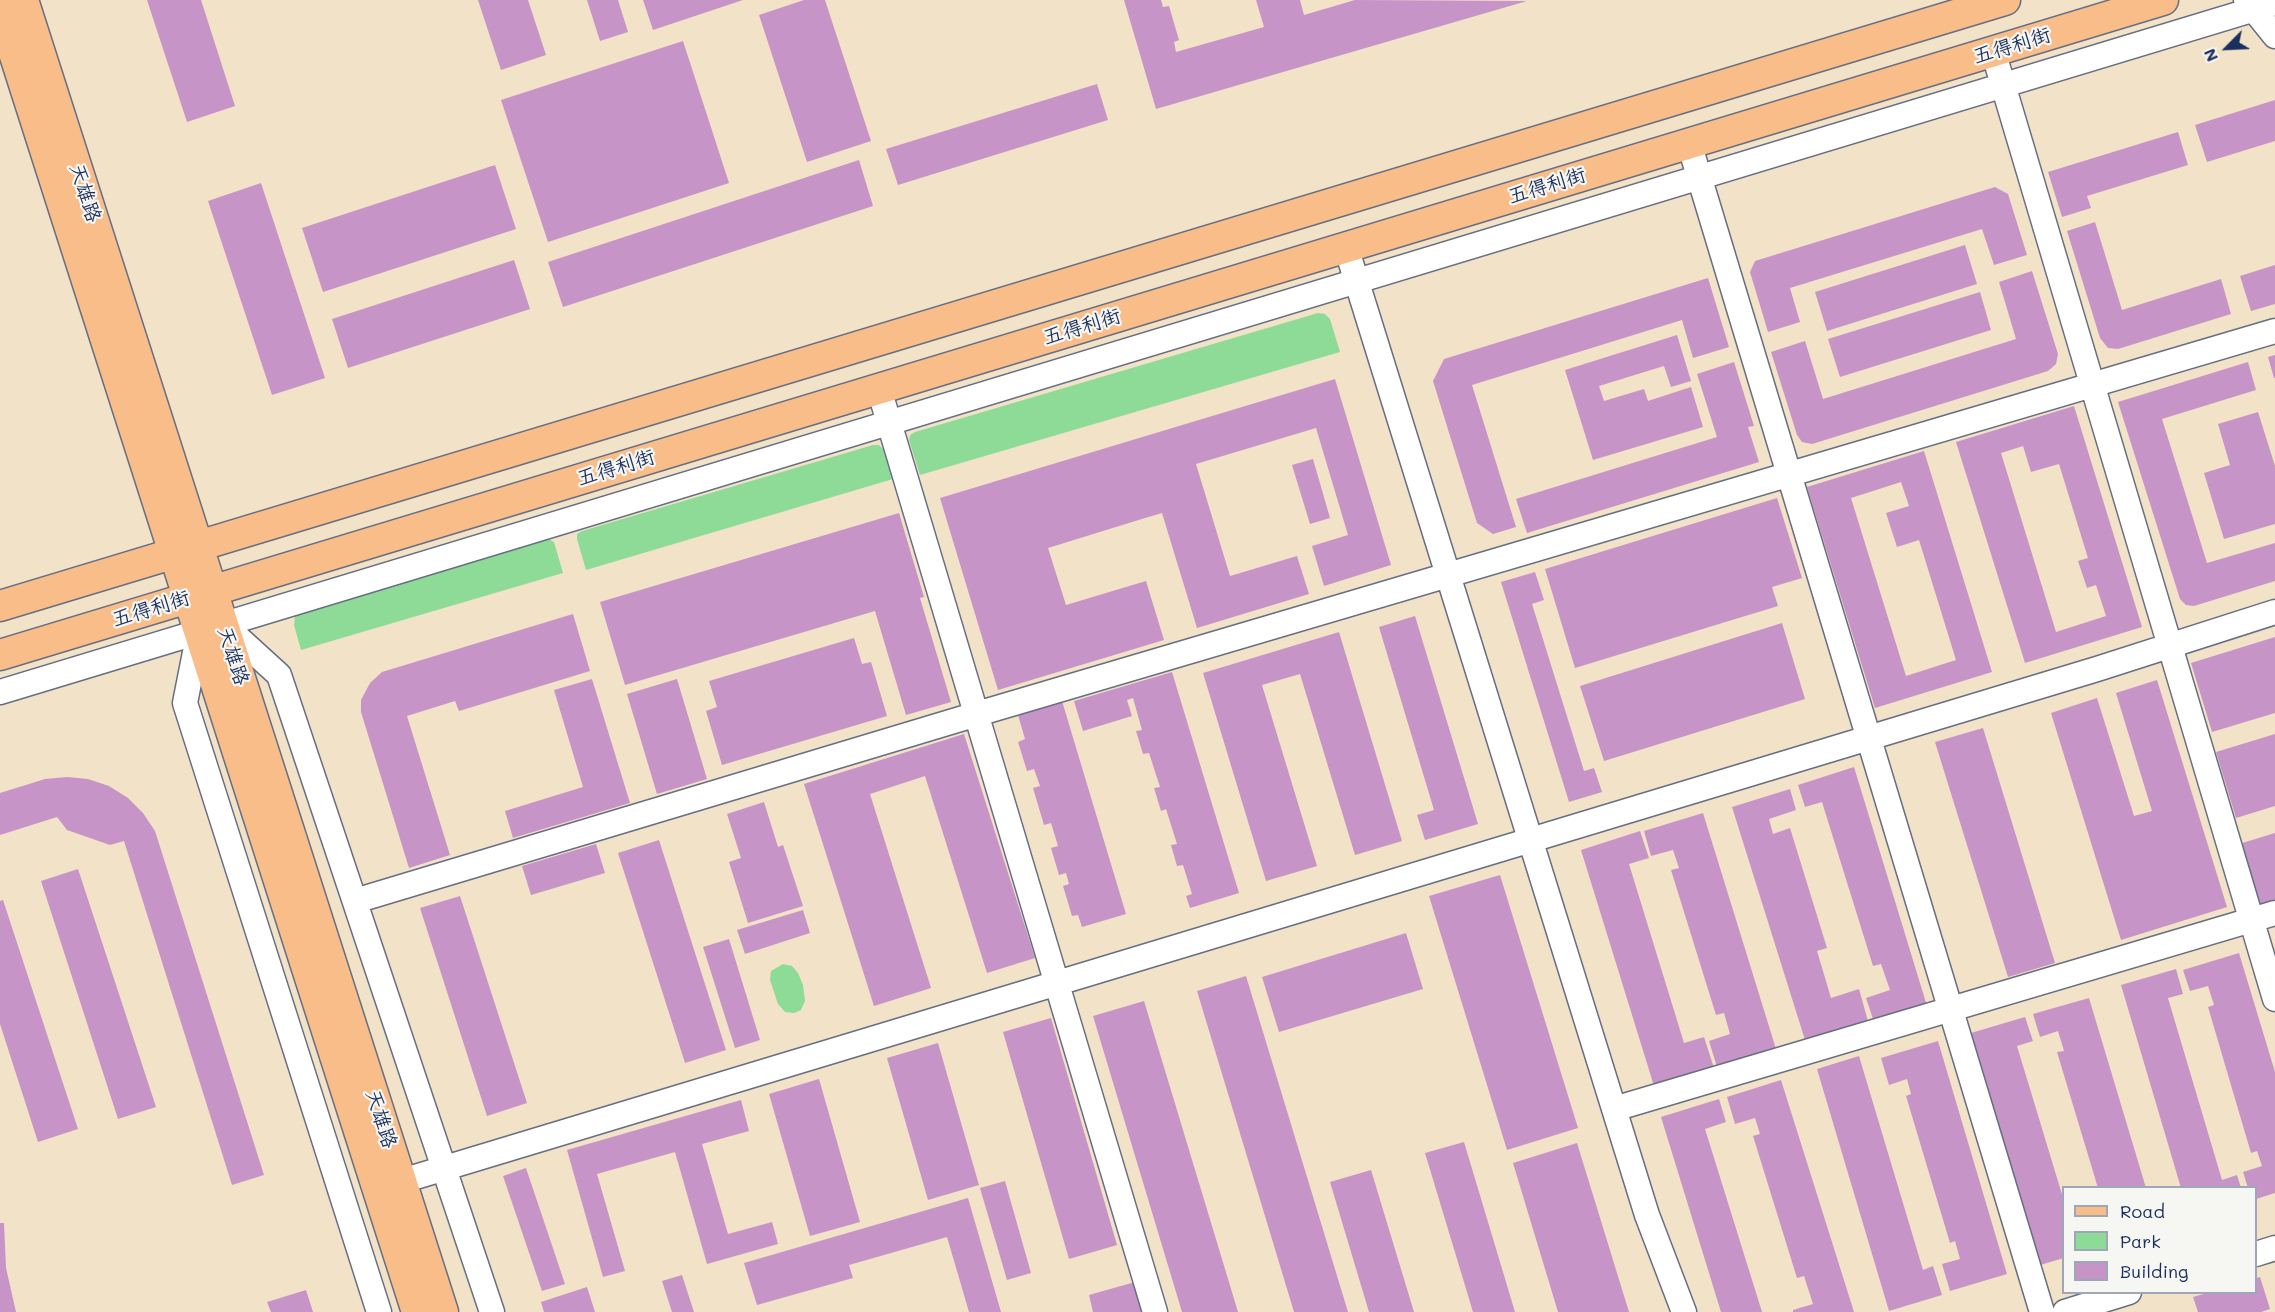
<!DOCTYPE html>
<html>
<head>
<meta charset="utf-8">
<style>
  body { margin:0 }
  #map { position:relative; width:2275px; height:1312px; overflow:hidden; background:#f2e2c8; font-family:Mali,sans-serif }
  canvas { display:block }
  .legend { position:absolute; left:2062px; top:1186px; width:195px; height:108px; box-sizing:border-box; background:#f6f6f2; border:2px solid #9ea6b7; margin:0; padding:8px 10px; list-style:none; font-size:18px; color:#1b2f5e }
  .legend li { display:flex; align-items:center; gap:12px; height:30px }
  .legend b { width:30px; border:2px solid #9ea6b7 }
  .north { position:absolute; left:2197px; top:18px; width:60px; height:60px; -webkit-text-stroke:4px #f6f6f2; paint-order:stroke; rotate:246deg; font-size:16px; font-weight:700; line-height:24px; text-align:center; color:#1b2f5e }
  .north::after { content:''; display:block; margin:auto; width:21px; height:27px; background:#1b2f5e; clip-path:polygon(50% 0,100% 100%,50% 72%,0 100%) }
</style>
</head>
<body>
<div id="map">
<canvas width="2275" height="1312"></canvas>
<ul class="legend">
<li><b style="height:8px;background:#f8bd88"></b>Road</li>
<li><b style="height:16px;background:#8edb98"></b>Park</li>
<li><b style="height:16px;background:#c794c7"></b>Building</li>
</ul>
<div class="north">N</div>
</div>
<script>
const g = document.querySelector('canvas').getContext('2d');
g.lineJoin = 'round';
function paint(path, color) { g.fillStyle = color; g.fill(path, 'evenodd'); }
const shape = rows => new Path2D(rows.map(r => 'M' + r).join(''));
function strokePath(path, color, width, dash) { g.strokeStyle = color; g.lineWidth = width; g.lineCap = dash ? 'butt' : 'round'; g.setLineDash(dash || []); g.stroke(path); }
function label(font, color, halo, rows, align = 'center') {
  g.font = font + ' Mali,"LXGW WenKai TC",sans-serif'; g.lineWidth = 4.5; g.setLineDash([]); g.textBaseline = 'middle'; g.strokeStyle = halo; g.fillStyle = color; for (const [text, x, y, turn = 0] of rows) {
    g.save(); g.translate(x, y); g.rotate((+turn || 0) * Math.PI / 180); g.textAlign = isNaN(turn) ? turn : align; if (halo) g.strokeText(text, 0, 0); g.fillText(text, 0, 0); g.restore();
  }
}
const green = shape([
  [1318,313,1325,314,1330,319,1340,352,920,475,909,440,910,435,915,432],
  [873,445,879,445,884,450,893,479,586,570,577,539,577,534,582,531],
  [546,538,554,542,563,573,301,650,294,625,295,615],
  [783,964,792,966,798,973,803,985,805,1001,801,1010,794,1013,785,1012,778,1004,770,980,771,971]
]);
const building = shape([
  [147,0,201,0,235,106,187,122],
  [478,0,528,0,546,55,501,70],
  [587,0,618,0,628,32,600,41],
  [643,0,743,0,653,30],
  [804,0,825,0,871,141,807,162,759,15],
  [1124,0,1161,0,1163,7,1169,6,1179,40,1174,42,1176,52,1264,27,1256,0,1300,0,1304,15,1355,0,1527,1,1156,109],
  [683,41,729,183,548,242,501,100],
  [1097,84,1108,120,898,185,886,149],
  [2275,100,2275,141,2207,162,2195,125],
  [2178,132,2188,165,2087,196,2091,208,2062,217,2048,172],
  [859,160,873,206,563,307,548,262],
  [495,165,516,229,323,292,302,228],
  [261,183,325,378,272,395,208,201],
  [1995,187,2008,194,2027,255,1994,265,1982,229,1790,288,1800,322,1768,332,1750,272,1755,261],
  [2095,222,2122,310,2221,279,2231,314,2118,349,2108,348,2100,338,2067,231],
  [1965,245,1977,284,1827,331,1815,292],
  [514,260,530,309,348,368,332,319],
  [2275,265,2275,304,2251,311,2240,276],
  [2032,271,2058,354,2056,364,2048,371,1812,444,1802,442,1797,435,1771,352,1805,341,1823,399,2016,339,1999,282],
  [1708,278,1729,347,1693,358,1682,320,1472,385,1516,527,1493,534,1477,523,1433,381,1444,359],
  [1980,292,1991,330,1840,377,1828,339],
  [1677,335,1691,381,1671,387,1664,366,1599,386,1604,401,1644,389,1648,401,1691,387,1703,427,1593,460,1565,370],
  [2275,355,2275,378,2274,378,2268,357],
  [1734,362,1754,426,1748,427,1759,462,1527,533,1516,499,1717,437,1697,374],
  [2248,362,2256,390,2162,419,2207,563,2275,543,2275,581,2194,606,2186,605,2180,599,2118,402],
  [1335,379,1391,565,1324,586,1312,546,1348,535,1316,428,1196,464,1230,576,1297,556,1309,594,1197,628,1162,513,1145,518,1048,548,1066,605,1146,581,1164,640,998,690,940,498],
  [2074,406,2142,627,2025,663,1956,442],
  [2023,446,2031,472,2059,464,2088,558,2078,561,2087,588,2096,585,2106,616,2056,632,2001,453],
  [2258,412,2275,466,2275,524,2224,539,2204,473,2230,465,2218,424],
  [1924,451,1992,672,1875,708,1807,487],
  [1901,482,1909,506,1886,513,1897,547,1919,540,1956,660,1906,676,1851,498],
  [1313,459,1330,518,1310,524,1292,465],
  [1777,498,1802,578,1772,587,1778,606,1575,668,1545,569],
  [899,513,924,597,920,598,951,702,906,715,875,611,625,685,600,602],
  [1535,572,1544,600,1532,604,1584,771,1594,768,1602,792,1569,802,1501,582],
  [573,614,590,671,459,711,455,701,407,716,450,855,409,868,361,712,361,700,370,683,382,672],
  [1415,616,1478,824,1425,840,1417,815,1434,810,1379,627],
  [1782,623,1805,699,1604,761,1580,686],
  [1339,632,1402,841,1355,855,1300,674,1262,685,1317,866,1266,881,1203,673],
  [2275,637,2275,713,2212,732,2191,663],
  [854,638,862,664,871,662,887,716,722,765,706,711,717,707,709,681],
  [1172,672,1239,893,1190,908,1186,896,1192,894,1183,865,1177,866,1171,845,1177,844,1166,809,1161,811,1154,788,1160,787,1149,753,1143,754,1136,731,1142,730,1133,698,1127,700,1132,716,1083,731,1074,701],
  [592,679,630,803,513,838,505,811,583,787,554,690],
  [677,679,707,779,657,794,627,694],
  [2157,680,2227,907,2121,940,2051,713,2097,698,2134,816,2152,811,2116,693],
  [1062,701,1126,914,1082,927,1078,915,1072,916,1063,886,1069,884,1066,873,1059,875,1051,848,1058,846,1051,823,1044,825,1033,788,1040,786,1034,769,1027,771,1018,742,1025,739,1018,715],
  [1983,728,2055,963,2008,977,1935,742],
  [964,734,1035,958,987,973,925,776,870,794,931,988,874,1006,804,784],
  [2275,734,2275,806,2236,818,2216,752],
  [1854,767,1927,1006,1874,1022,1866,998,1890,990,1881,964,1873,966,1822,802,1805,807,1798,785],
  [67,777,88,779,109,786,128,798,143,813,155,831,264,1175,232,1185,124,841,110,845,67,830,57,817,0,835,0,793,45,779],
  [1790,789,1796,810,1769,819,1773,834,1790,828,1827,948,1817,951,1831,998,1859,989,1868,1021,1805,1040,1732,807],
  [764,802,778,847,783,845,803,906,748,923,729,862,741,858,727,814],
  [1703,813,1776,1049,1717,1067,1709,1041,1730,1034,1724,1013,1716,1015,1671,870,1679,868,1673,850,1651,856,1644,831],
  [1640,831,1649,858,1629,864,1684,1043,1704,1037,1714,1068,1654,1086,1581,850],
  [2275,833,2275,903,2259,908,2239,844],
  [659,840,726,1050,685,1063,618,853],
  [596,844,605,873,531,895,522,866],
  [78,869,156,1107,118,1119,41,881],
  [1500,875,1578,1128,1507,1150,1429,896],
  [460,896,527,1103,487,1116,420,908],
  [3,900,78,1129,38,1142,0,1024,0,901],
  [803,910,810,933,745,954,737,930],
  [1406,933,1423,989,1279,1032,1262,977],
  [729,939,760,1040,735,1048,703,947],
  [2239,953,2275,1072,2275,1193,2256,1199,2256,1188,2248,1188,2243,1172,2262,1166,2257,1151,2251,1153,2208,1007,2214,1005,2208,986,2190,991,2183,970],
  [2176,969,2183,994,2168,998,2222,1180,2237,1175,2241,1188,2181,1188,2121,985],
  [1246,976,1348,1312,1294,1312,1197,991],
  [2089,998,2146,1188,2098,1188,2057,1052,2064,1051,2058,1031,2040,1037,2033,1014],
  [1144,1001,1238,1312,1182,1312,1093,1016],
  [2025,1017,2033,1041,2017,1046,2064,1201,2064,1258,2040,1265,1971,1033],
  [1051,1018,1117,1245,1069,1259,1003,1032],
  [1938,1041,2007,1274,1950,1291,1942,1264,1960,1259,1955,1241,1950,1243,1906,1096,1911,1094,1907,1079,1889,1085,1881,1058],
  [938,1043,979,1185,928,1200,887,1058],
  [1859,1056,1923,1270,1933,1266,1942,1295,1889,1311,1817,1069],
  [819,1079,860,1222,810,1236,769,1094],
  [1781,1080,1854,1312,1793,1312,1793,1310,1813,1304,1804,1276,1797,1278,1753,1136,1760,1134,1755,1118,1735,1124,1727,1097],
  [1719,1099,1726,1122,1705,1129,1762,1312,1721,1312,1661,1117],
  [741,1100,749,1131,702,1144,728,1234,772,1222,778,1244,707,1264,675,1152,597,1174,625,1271,603,1277,567,1150],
  [1464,1142,1515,1312,1473,1312,1425,1153],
  [1577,1143,1629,1312,1558,1312,1513,1163],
  [526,1168,565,1284,542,1291,503,1176],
  [1371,1170,1414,1312,1369,1312,1330,1182],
  [1005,1181,1031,1273,1007,1280,980,1188],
  [968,1198,1001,1312,969,1312,947,1237,849,1265,853,1278,757,1305,744,1263],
  [0,1223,4,1223,6,1268,16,1312,0,1312],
  [682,1275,694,1312,672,1312,662,1281],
  [2260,1277,2270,1309,2261,1312,2198,1312,2193,1297,2207,1293,2256,1293,2256,1278],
  [1135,1282,1144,1312,1093,1312,1089,1295],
  [587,1287,595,1312,544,1312,541,1302],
  [306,1290,313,1312,271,1312,267,1302]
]);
const minor = shape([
  [2246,0,2275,36],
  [1993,51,2275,999],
  [1689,143,2042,1312],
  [1346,247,1647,1215,1684,1312],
  [879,389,1155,1312],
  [223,624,279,675,492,1312],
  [199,632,185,703,379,1312],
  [0,692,2275,3],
  [355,901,977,714,2275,331],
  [1614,1109,2275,913],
  [402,1181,2097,669,2275,612],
  [2256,1254,2275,1248],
  [2065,1312,2129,1292]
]);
const major = shape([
  [23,0,443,1312],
  [0,9,417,1312],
  [0,606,2005,0],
  [0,655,2163,0]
]);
const streetNames = [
  ["五得利街",2012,46,-17],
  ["五得利街",1547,186,-17],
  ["天雄路",85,193,72],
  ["五得利街",1082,327,-17],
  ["五得利街",616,468,-17],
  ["五得利街",151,609,-17],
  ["天雄路",233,656,72],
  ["天雄路",381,1119,72]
];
paint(green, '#8edb98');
paint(building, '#c794c7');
strokePath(minor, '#666e83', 27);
strokePath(major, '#666e83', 33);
strokePath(minor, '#fff', 24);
strokePath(major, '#f8bd88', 30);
label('20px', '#1b2f5e', '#f6f6f2', streetNames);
</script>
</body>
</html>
